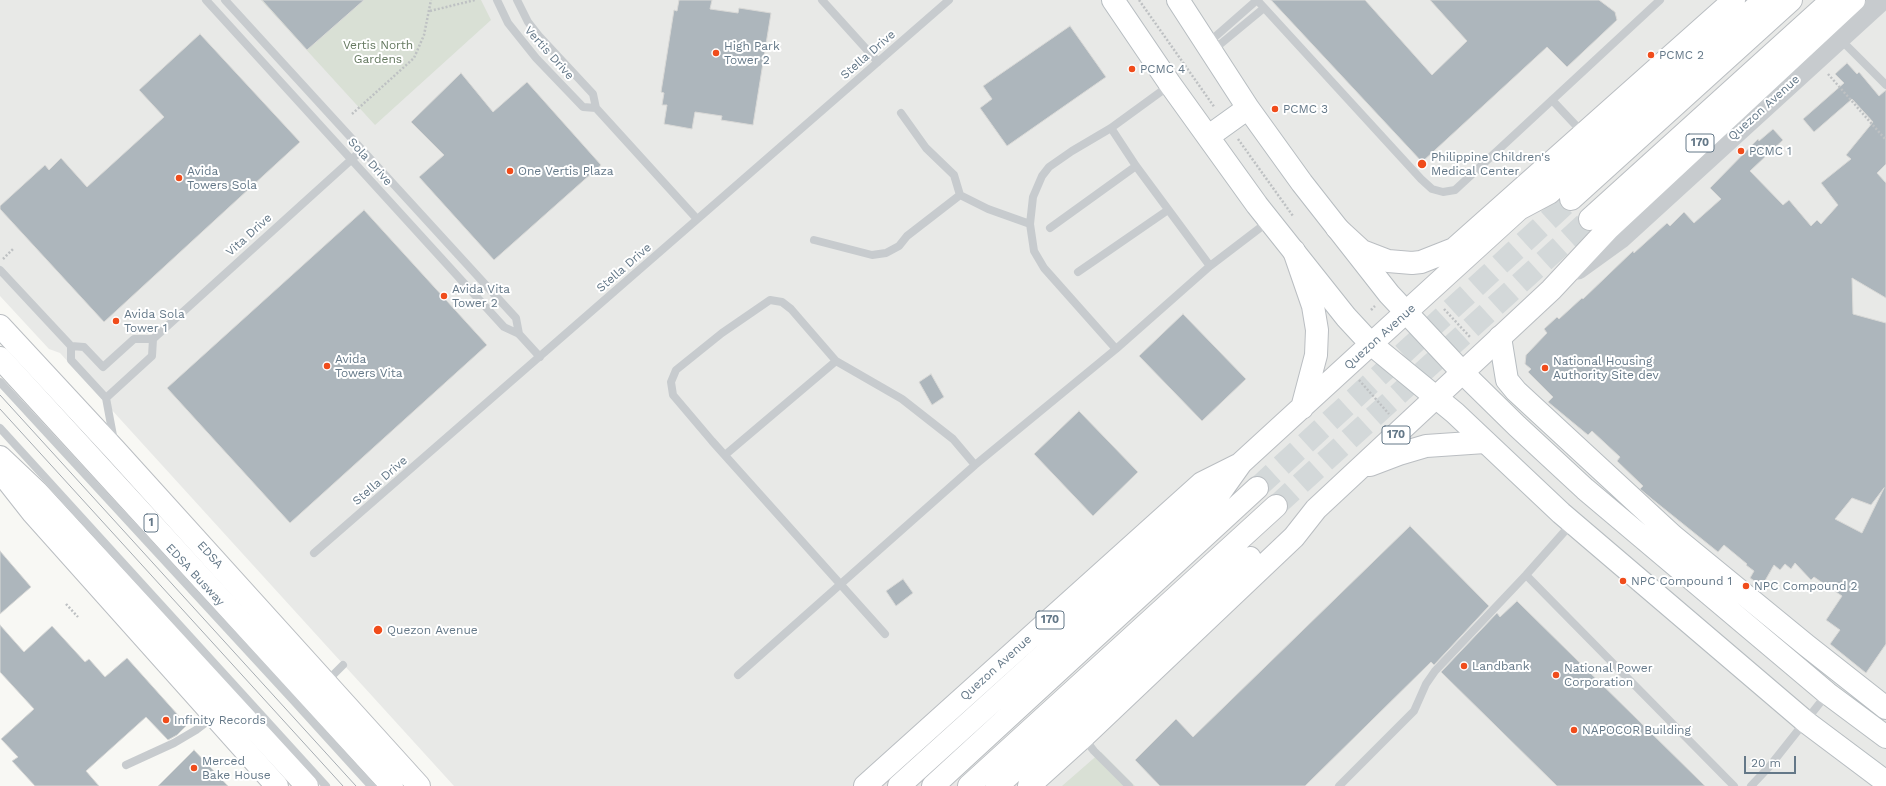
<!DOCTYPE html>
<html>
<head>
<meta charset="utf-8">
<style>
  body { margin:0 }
  #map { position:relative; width:1886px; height:786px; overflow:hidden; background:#f8f8f4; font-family:"Work Sans",sans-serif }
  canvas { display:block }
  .scale { position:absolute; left:1744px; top:756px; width:52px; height:18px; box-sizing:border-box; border:2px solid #647888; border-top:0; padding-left:5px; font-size:12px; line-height:14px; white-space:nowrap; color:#647888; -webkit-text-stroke:3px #fff; paint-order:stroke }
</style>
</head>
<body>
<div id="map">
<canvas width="1886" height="786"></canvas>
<div class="scale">20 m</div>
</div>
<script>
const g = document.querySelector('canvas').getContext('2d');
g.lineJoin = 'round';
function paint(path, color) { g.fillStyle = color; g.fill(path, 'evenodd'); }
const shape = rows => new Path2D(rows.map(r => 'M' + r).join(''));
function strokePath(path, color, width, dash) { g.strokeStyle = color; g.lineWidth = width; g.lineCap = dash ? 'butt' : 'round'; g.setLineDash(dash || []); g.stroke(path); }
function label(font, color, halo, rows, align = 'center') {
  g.font = font + ' "Work Sans",sans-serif'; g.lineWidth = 4; g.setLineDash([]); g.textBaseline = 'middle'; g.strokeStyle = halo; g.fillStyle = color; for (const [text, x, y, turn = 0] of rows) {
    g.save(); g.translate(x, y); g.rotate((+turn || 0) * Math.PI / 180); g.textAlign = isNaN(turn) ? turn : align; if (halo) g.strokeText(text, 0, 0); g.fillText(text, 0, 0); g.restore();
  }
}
const built = shape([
  [0,0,1886,0,1886,786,454,786,60,353,49,349,0,296]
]);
const green = shape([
  [261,0,481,0,491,20,375,125],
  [1101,752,1135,786,1062,786]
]);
const building = shape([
  [262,0,364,0,307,50,262,0],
  [679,0,712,0,710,9,738,13,739,8,771,13,753,125,721,120,722,116,695,112,692,129,664,124,667,105,662,105,664,93,661,92,674,10,677,11,679,0],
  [1271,0,1365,0,1432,75,1467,41,1430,0,1599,0,1615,12,1617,20,1567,67,1547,47,1422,162,1271,0],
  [1070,26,1106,77,1007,146,980,108,992,99,983,86,1070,26],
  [200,34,300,142,104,322,0,209,0,206,45,165,49,170,61,158,87,187,164,117,139,90,200,34],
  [1847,63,1857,74,1859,72,1879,96,1886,90,1886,164,1877,173,1886,183,1886,298,1852,278,1853,314,1886,323,1886,644,1866,673,1830,644,1840,630,1826,620,1842,596,1814,577,1811,580,1795,563,1791,569,1785,564,1780,570,1774,565,1762,586,1750,578,1754,571,1746,565,1747,564,1724,545,1718,552,1652,499,1640,489,1643,486,1617,461,1620,457,1592,431,1588,435,1548,402,1553,397,1528,372,1531,369,1525,364,1526,355,1547,333,1544,329,1557,317,1559,319,1582,298,1583,299,1633,251,1634,253,1667,223,1670,226,1684,212,1694,223,1721,199,1710,188,1758,139,1759,141,1773,129,1783,140,1750,171,1783,205,1789,200,1811,226,1817,220,1821,224,1838,205,1821,183,1851,159,1846,155,1873,122,1852,99,1814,132,1803,119,1844,83,1835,74,1847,63],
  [1884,488,1862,533,1835,519,1852,498,1871,505,1884,488],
  [461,73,493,112,527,82,601,165,494,260,419,177,444,155,411,122,461,73],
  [364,210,487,345,290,523,167,388,364,210],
  [1183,314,1246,379,1202,421,1139,356,1183,314],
  [931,374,944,397,932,405,919,382,931,374],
  [1079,411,1138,472,1093,516,1034,454,1079,411],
  [1410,526,1489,606,1434,665,1431,662,1305,786,1160,786,1135,760,1176,719,1193,737,1410,526],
  [0,551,31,587,0,614,0,551],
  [903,579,913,593,896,606,886,591,903,579],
  [1517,601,1705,786,1557,786,1441,672,1497,613,1500,617,1517,601],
  [0,625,24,652,52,626,85,662,89,659,105,677,127,658,187,725,177,735,168,740,146,717,86,771,99,786,35,786,12,761,18,757,1,739,34,709,0,672,0,625],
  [194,750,228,786,158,786,194,750]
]);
const primaryTunnel = shape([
  [1257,488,1571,199],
  [1276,506,1590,219]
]);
const path = shape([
  [1139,0,1215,108],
  [430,11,475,0],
  [1828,74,1886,140],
  [352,114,414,58,424,35,431,0],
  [1238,139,1293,216],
  [3,259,13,249],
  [1444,309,1470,337],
  [1371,310,1375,306],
  [1359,380,1389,414],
  [66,604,78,617]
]);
const service = shape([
  [206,0,504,327,519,334,540,357],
  [225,0,516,318,519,334],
  [497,0,508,23,536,58,583,107,596,108],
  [517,0,528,22,539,36,593,94,596,108,697,219],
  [822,0,878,62],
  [1257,0,1421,179,1432,189,1443,192,1455,190,1660,0],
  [1840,39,1886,85],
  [1208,43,1257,0],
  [1212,51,1264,8],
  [1552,100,1583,133],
  [901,113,926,148,954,175,960,195,988,209,1030,224],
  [1111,128,1136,166,1210,266],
  [1050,228,1136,166],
  [814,240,872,255,886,253,899,246,907,236,960,195],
  [0,270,71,346,84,347,103,367,134,339,153,339],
  [1078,272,1168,210],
  [71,346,71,360,106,398,114,441],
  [1116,349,1044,268,1034,251,1030,224,1033,197,1042,176,1049,167,1072,151,1111,128,1170,85],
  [0,382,292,699,371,786],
  [106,398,152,356,153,339,362,150],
  [0,428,326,786],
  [725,455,836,361],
  [314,553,949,0],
  [1526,575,1734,786],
  [885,634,712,441,673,395,671,382,676,370,722,333,770,300,782,302,791,309,836,361,902,399,953,439,975,465],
  [738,675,975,465,1116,349,1210,266,1269,221],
  [326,682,343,665],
  [1083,737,1094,751,1129,786],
  [126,765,174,743,196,730,213,717],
  [1339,786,1414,711,1426,684,1435,671,1526,575,1572,523],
  [1751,786,1769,767,1827,694]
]);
const tertiary = shape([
  [1578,269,1621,238,1882,0]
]);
const secondary = shape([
  [1113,0,1170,84,1257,205,1346,317,1371,344,1455,413,1561,513,1806,722,1886,782],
  [1178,0,1248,108,1302,183,1389,294,1463,373,1517,426,1585,489,1827,693,1886,737],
  [1209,136,1248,108],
  [1500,337,1507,380,1516,391,1673,536,1806,645,1886,708]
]);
const primary = shape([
  [1571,199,1791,0],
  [1590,219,1832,0],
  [1337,228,1362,251,1388,261,1412,263,1421,262,1454,249,1734,0],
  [1294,251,1313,306,1317,330,1316,355,1302,408],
  [0,326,115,450,419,786],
  [1370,465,1399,454,1426,446,1485,442],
  [0,471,33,513,277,786],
  [865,786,1202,483,1238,465],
  [899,786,1214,501,1241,463,1371,344,1519,209,1549,193,1764,0],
  [933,786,1257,488],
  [969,786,1276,506],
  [997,786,1250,558],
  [1029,786,1083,737,1294,537,1316,509,1551,290,1608,229,1854,0]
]);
const trunk = shape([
  [0,358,392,786],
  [0,457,37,492,307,786]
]);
const tram = shape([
  [0,395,356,786],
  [0,409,343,786]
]);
const markers = [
  [716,53,4,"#f04c1b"],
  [1651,55,4,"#f04c1b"],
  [1132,69,4,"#f04c1b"],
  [1275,109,4,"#f04c1b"],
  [1741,151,4,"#f04c1b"],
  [1422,164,5,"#f04c1b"],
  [510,171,4,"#f04c1b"],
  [179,178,4,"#f04c1b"],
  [444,296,4,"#f04c1b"],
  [116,321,4,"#f04c1b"],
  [327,366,4,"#f04c1b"],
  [1545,368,4,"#f04c1b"],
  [1623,581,4,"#f04c1b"],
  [1746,586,4,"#f04c1b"],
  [378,630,5,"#f04c1b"],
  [1464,666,4,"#f04c1b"],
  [1556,675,4,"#f04c1b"],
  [166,720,4,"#f04c1b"],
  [1574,730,4,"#f04c1b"],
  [194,768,4,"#f04c1b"]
];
const shields = [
  [1700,143,28],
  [1396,435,28],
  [151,523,14],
  [1050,620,28]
];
const shieldNames = [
  ["170",1700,143],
  ["170",1396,435],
  ["1",151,523],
  ["170",1050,620]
];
const parkNames = [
  ["Vertis North",378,45],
  ["Gardens",378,59]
];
const poiNames = [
  ["High Park",724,46],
  ["Tower 2",724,60],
  ["PCMC 2",1659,55],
  ["PCMC 4",1140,69],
  ["PCMC 3",1283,109],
  ["PCMC 1",1749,151],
  ["Philippine Children's",1431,157],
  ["Medical Center",1431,171],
  ["Avida",187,171],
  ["Towers Sola",187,185],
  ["One Vertis Plaza",518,171],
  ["Avida Vita",452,289],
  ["Tower 2",452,303],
  ["Avida Sola",124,314],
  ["Tower 1",124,328],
  ["Avida",335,359],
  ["Towers Vita",335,373],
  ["National Housing",1553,361],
  ["Authority Site dev",1553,375],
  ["NPC Compound 1",1631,581],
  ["NPC Compound 2",1754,586],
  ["Quezon Avenue",387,630],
  ["Landbank",1472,666],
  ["National Power",1564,668],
  ["Corporation",1564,682],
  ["Infinity Records",174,720],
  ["NAPOCOR Building",1582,730],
  ["Merced",202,761],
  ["Bake House",202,775]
];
const streetNames = [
  ["Vertis Drive",549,53,48],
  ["Stella Drive",868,55,-41],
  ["Quezon Avenue",1764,108,-42],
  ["Sola Drive",370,162,48],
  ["Vita Drive",249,235,-42],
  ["Stella Drive",624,268,-41],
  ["Quezon Avenue",1380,337,-42],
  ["Stella Drive",380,481,-41],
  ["EDSA",210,555,48],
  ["EDSA Busway",195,575,47],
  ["Quezon Avenue",996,668,-42]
];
paint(built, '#e8e9e7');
paint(green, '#d9e0d5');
paint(building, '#adb6bc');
strokePath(building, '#d9d9d7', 1);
strokePath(primaryTunnel, '#d3d8d9', 22, [22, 11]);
strokePath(secondary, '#b7bdc1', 24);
strokePath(primary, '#babec2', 24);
strokePath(trunk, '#b9bdc0', 24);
strokePath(path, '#bec1c3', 2.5, [2, 2]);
strokePath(service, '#c7cbce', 8);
strokePath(tertiary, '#c7cbce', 21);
strokePath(secondary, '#fff', 22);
strokePath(primary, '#fff', 22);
strokePath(trunk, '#fff', 22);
strokePath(tram, '#a7adb3', 1);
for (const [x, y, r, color] of markers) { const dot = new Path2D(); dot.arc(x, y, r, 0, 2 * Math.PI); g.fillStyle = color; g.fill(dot); strokePath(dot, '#fff', 1.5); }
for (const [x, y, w] of shields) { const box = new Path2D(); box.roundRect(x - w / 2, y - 9, w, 18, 3); g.fillStyle = '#fff'; g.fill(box); strokePath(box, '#647888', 1); }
label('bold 11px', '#647888', null, shieldNames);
label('12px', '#657960', '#fff', parkNames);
label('12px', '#647888', '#fff', poiNames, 'left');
label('12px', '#647888', '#fff', streetNames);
</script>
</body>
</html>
